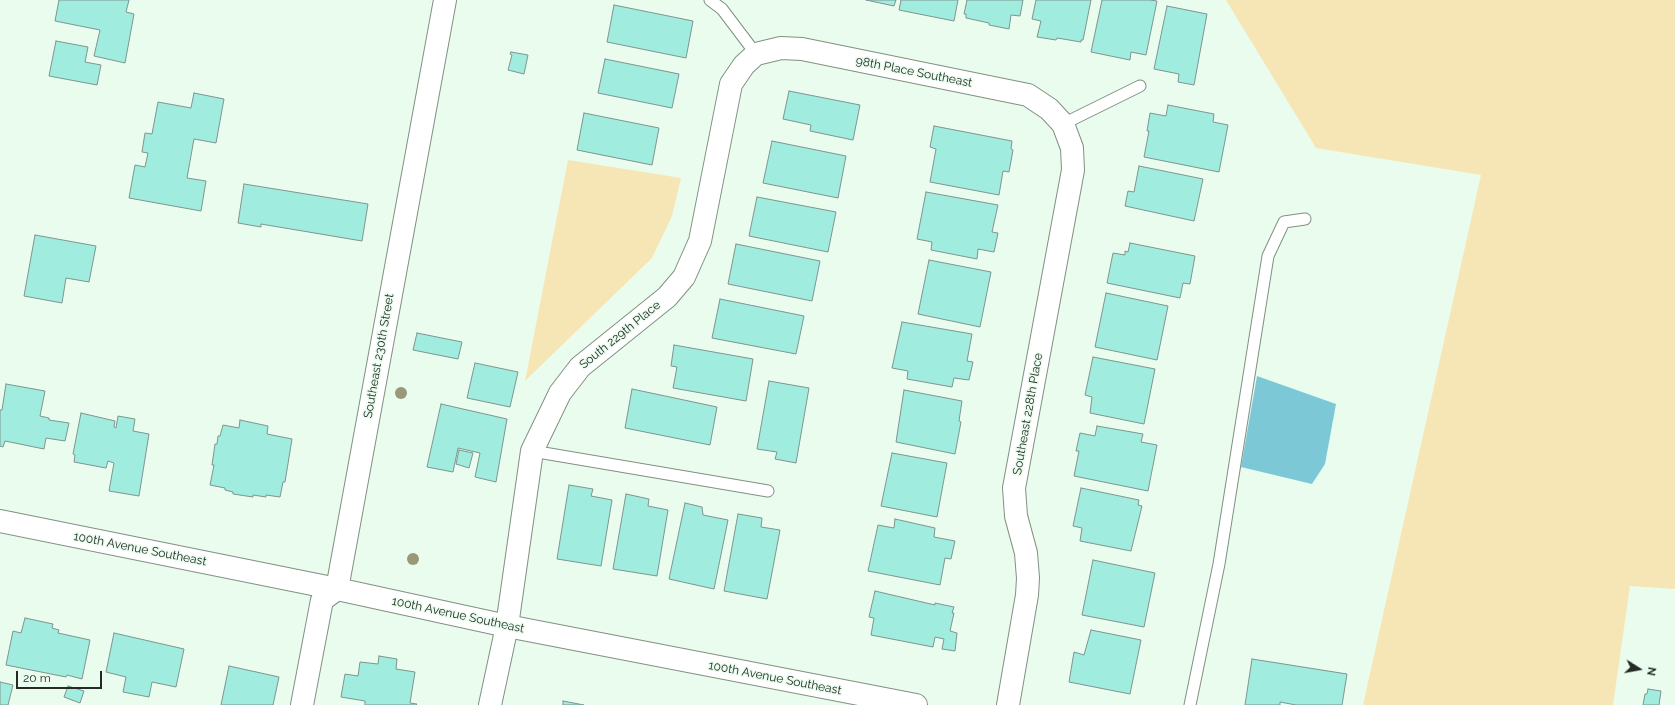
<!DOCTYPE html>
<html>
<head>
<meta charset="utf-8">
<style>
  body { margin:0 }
  #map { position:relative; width:1675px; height:705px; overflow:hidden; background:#eafced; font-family:Raleway,sans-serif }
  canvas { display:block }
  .north { position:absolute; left:1619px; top:649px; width:40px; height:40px; -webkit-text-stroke:3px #eafced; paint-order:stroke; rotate:101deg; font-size:11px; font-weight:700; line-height:16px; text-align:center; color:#242b26 }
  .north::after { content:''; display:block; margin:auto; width:14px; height:18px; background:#242b26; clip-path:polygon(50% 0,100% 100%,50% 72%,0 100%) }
  .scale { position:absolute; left:16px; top:671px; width:86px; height:18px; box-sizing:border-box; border:2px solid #242b26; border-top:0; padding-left:5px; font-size:12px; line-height:14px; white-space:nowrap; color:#242b26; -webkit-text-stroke:3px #eafced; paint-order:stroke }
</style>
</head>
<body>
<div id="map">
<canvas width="1675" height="705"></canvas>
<div class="north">N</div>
<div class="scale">20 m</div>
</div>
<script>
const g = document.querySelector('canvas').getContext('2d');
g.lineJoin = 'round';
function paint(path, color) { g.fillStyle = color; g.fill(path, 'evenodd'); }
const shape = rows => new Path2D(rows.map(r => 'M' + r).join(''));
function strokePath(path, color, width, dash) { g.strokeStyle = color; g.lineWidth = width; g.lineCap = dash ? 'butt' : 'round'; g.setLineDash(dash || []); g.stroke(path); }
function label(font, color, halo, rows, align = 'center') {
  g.font = font + ' Raleway,sans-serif'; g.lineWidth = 3; g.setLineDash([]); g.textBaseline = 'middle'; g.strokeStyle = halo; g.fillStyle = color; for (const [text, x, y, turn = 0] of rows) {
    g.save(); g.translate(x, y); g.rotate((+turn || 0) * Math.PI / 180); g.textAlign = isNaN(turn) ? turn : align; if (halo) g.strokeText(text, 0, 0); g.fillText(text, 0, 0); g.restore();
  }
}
const green = shape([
  [1226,0,1675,0,1675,589,1630,586,1613,705,1363,705,1481,175,1316,148],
  [568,160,681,178,672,216,652,258,525,381]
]);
const water = shape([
  [1257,376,1336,404,1325,464,1312,484,1241,467]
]);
const building = shape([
  [59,0,129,0,126,12,134,14,125,63,94,56,100,30,55,21,59,0],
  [866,0,896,0,894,6,866,0],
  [901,0,958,0,954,21,899,10,901,0],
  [967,0,1023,0,1020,16,1011,15,1009,29,989,25,989,23,966,18,966,14,964,14,967,0],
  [1036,0,1091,0,1083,40,1081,40,1081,42,1057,38,1056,40,1037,37,1041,21,1032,19,1036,0],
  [1102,0,1150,0,1157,1,1146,55,1131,52,1130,60,1091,52,1102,0],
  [614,5,693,21,686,58,607,42,614,5],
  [1167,6,1207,14,1194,85,1178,82,1179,74,1154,69,1167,6],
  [56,41,88,47,85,62,101,65,97,85,49,76,56,41],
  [511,52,528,55,524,74,508,70,512,55,510,54,511,52],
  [605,59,679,74,672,108,598,93,605,59],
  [789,91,860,105,853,140,810,131,811,125,783,119,789,91],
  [194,93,224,99,216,143,194,139,187,178,206,181,201,211,129,198,135,165,145,167,148,153,142,152,145,133,152,134,158,102,191,108,194,93],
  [1168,105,1214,114,1213,122,1228,125,1219,172,1144,157,1149,131,1147,131,1150,113,1166,116,1168,105],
  [584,113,659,128,652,165,577,150,584,113],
  [934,126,1012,141,1011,149,1013,150,1009,172,1003,171,999,195,930,182,936,149,930,147,934,126],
  [772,141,846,156,838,198,763,183,772,141],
  [1139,166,1203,179,1194,221,1125,206,1128,191,1134,192,1139,166],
  [244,184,368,204,362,241,261,224,261,227,238,223,244,184],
  [926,192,998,205,992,232,998,233,994,252,978,249,977,259,931,250,932,242,917,239,926,192],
  [757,197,836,212,828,252,749,236,757,197],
  [35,235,96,246,89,282,66,278,62,303,24,296,35,235],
  [1130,243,1195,256,1190,284,1183,283,1180,298,1107,283,1113,253,1125,255,1125,251,1128,252,1130,243],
  [736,244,820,261,812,301,728,284,736,244],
  [929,260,991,272,980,327,918,314,929,260],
  [1106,293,1168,306,1157,360,1095,347,1106,293],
  [720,299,804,316,796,354,712,338,720,299],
  [902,322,972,334,967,361,973,362,969,380,954,378,952,387,907,379,908,371,892,368,902,322],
  [417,333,462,342,458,359,413,350,417,333],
  [674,345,753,359,746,401,673,388,677,367,671,366,674,345],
  [1093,357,1155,369,1144,424,1090,413,1092,397,1085,395,1093,357],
  [475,363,518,372,510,407,467,398,475,363],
  [769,381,809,388,796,463,775,459,777,452,757,449,769,381],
  [6,384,45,391,40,416,49,418,49,420,69,423,65,441,46,438,44,449,5,441,3,447,0,446,0,410,2,410,6,384],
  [632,389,717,407,710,445,625,428,632,389],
  [904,390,962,401,959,421,961,422,955,454,896,442,904,390],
  [441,404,507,419,496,482,475,477,480,453,458,448,453,472,427,467,441,404],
  [81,413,115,421,114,427,116,428,118,416,135,419,133,431,149,434,139,496,109,491,114,463,108,461,106,468,74,462,75,455,73,454,81,413],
  [240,420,268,426,267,434,292,439,285,482,283,482,280,497,266,495,266,497,253,495,253,497,233,494,233,492,225,490,225,488,210,485,214,465,212,465,215,444,217,444,218,436,220,436,223,425,239,428,240,420],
  [1097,426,1143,434,1141,442,1157,445,1148,491,1074,476,1079,451,1076,451,1080,433,1095,436,1097,426],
  [459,450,473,453,469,468,456,464,459,450],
  [892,453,947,463,937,517,881,506,892,453],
  [569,485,593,489,591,496,612,500,601,566,557,559,569,485],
  [1081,488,1139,500,1138,505,1142,506,1131,551,1080,541,1082,528,1073,526,1081,488],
  [626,494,649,499,648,506,668,510,657,576,613,569,626,494],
  [685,503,702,507,703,515,728,520,714,589,669,579,685,503],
  [738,514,762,518,761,527,780,530,767,599,724,591,738,514],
  [895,519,935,528,934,537,955,541,951,559,945,558,940,585,868,571,878,525,894,528,895,519],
  [1093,560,1155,573,1144,627,1082,615,1093,560],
  [875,591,935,605,935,603,954,607,952,613,954,613,950,631,957,633,955,651,942,649,944,639,935,637,933,647,871,635,874,618,869,617,875,591],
  [25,618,53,624,52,628,59,630,58,633,90,640,82,679,67,675,66,677,6,665,13,631,21,633,25,618],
  [1091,630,1141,640,1130,694,1069,682,1074,652,1084,655,1091,630],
  [114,633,184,649,176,687,152,682,149,697,123,692,126,677,106,672,114,633],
  [379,656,397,659,396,669,415,672,410,703,417,704,416,705,365,705,365,701,341,697,345,674,358,676,360,662,378,664,379,656],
  [1252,659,1347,674,1342,705,1296,705,1280,702,1280,705,1245,705,1252,659],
  [229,666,279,677,273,705,221,705,229,666],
  [0,682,13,685,8,705,0,705,0,682],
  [68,686,84,691,80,703,64,697,68,686],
  [1648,689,1661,691,1659,705,1643,705,1645,694,1647,694,1648,689],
  [563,701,584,705,563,705,563,701]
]);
const service = shape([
  [710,0,722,9,756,54],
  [1063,124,1140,86],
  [532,451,768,491],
  [1190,705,1219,564,1268,256,1284,222,1305,219]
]);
const minor = shape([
  [302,705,322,600,337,589,445,0],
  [490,705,507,626,532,451,560,393,580,367,667,297,684,277,700,241,731,84,744,65,756,54,781,48,802,49,1028,95,1049,109,1063,124,1072,148,1073,170,1014,488,1016,516,1026,553,1028,578,1027,595,1008,705]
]);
const tertiary = shape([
  [0,521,337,589,507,626,916,705]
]);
const trees = [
  [401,393],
  [413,559]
];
const streetNames = [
  ["98th Place Southeast",914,72,11],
  ["South 229th Place",620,335,-39],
  ["Southeast 230th Street",379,356,-80],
  ["Southeast 228th Place",1028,414,-80],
  ["100th Avenue Southeast",140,549,11],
  ["100th Avenue Southeast",458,615,12],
  ["100th Avenue Southeast",775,678,11]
];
paint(green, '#f7e6b5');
paint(water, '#7cc8d7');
paint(building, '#a0ecde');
strokePath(building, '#7e9590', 1);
strokePath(service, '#809183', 13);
strokePath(minor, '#809183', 24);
strokePath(tertiary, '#809183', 24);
strokePath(service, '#fff', 11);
strokePath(minor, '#fff', 22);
strokePath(tertiary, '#fff', 22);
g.fillStyle = '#99997a';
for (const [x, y] of trees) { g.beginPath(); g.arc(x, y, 6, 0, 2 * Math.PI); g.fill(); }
label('12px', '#242b26', '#eafced', streetNames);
</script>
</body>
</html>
